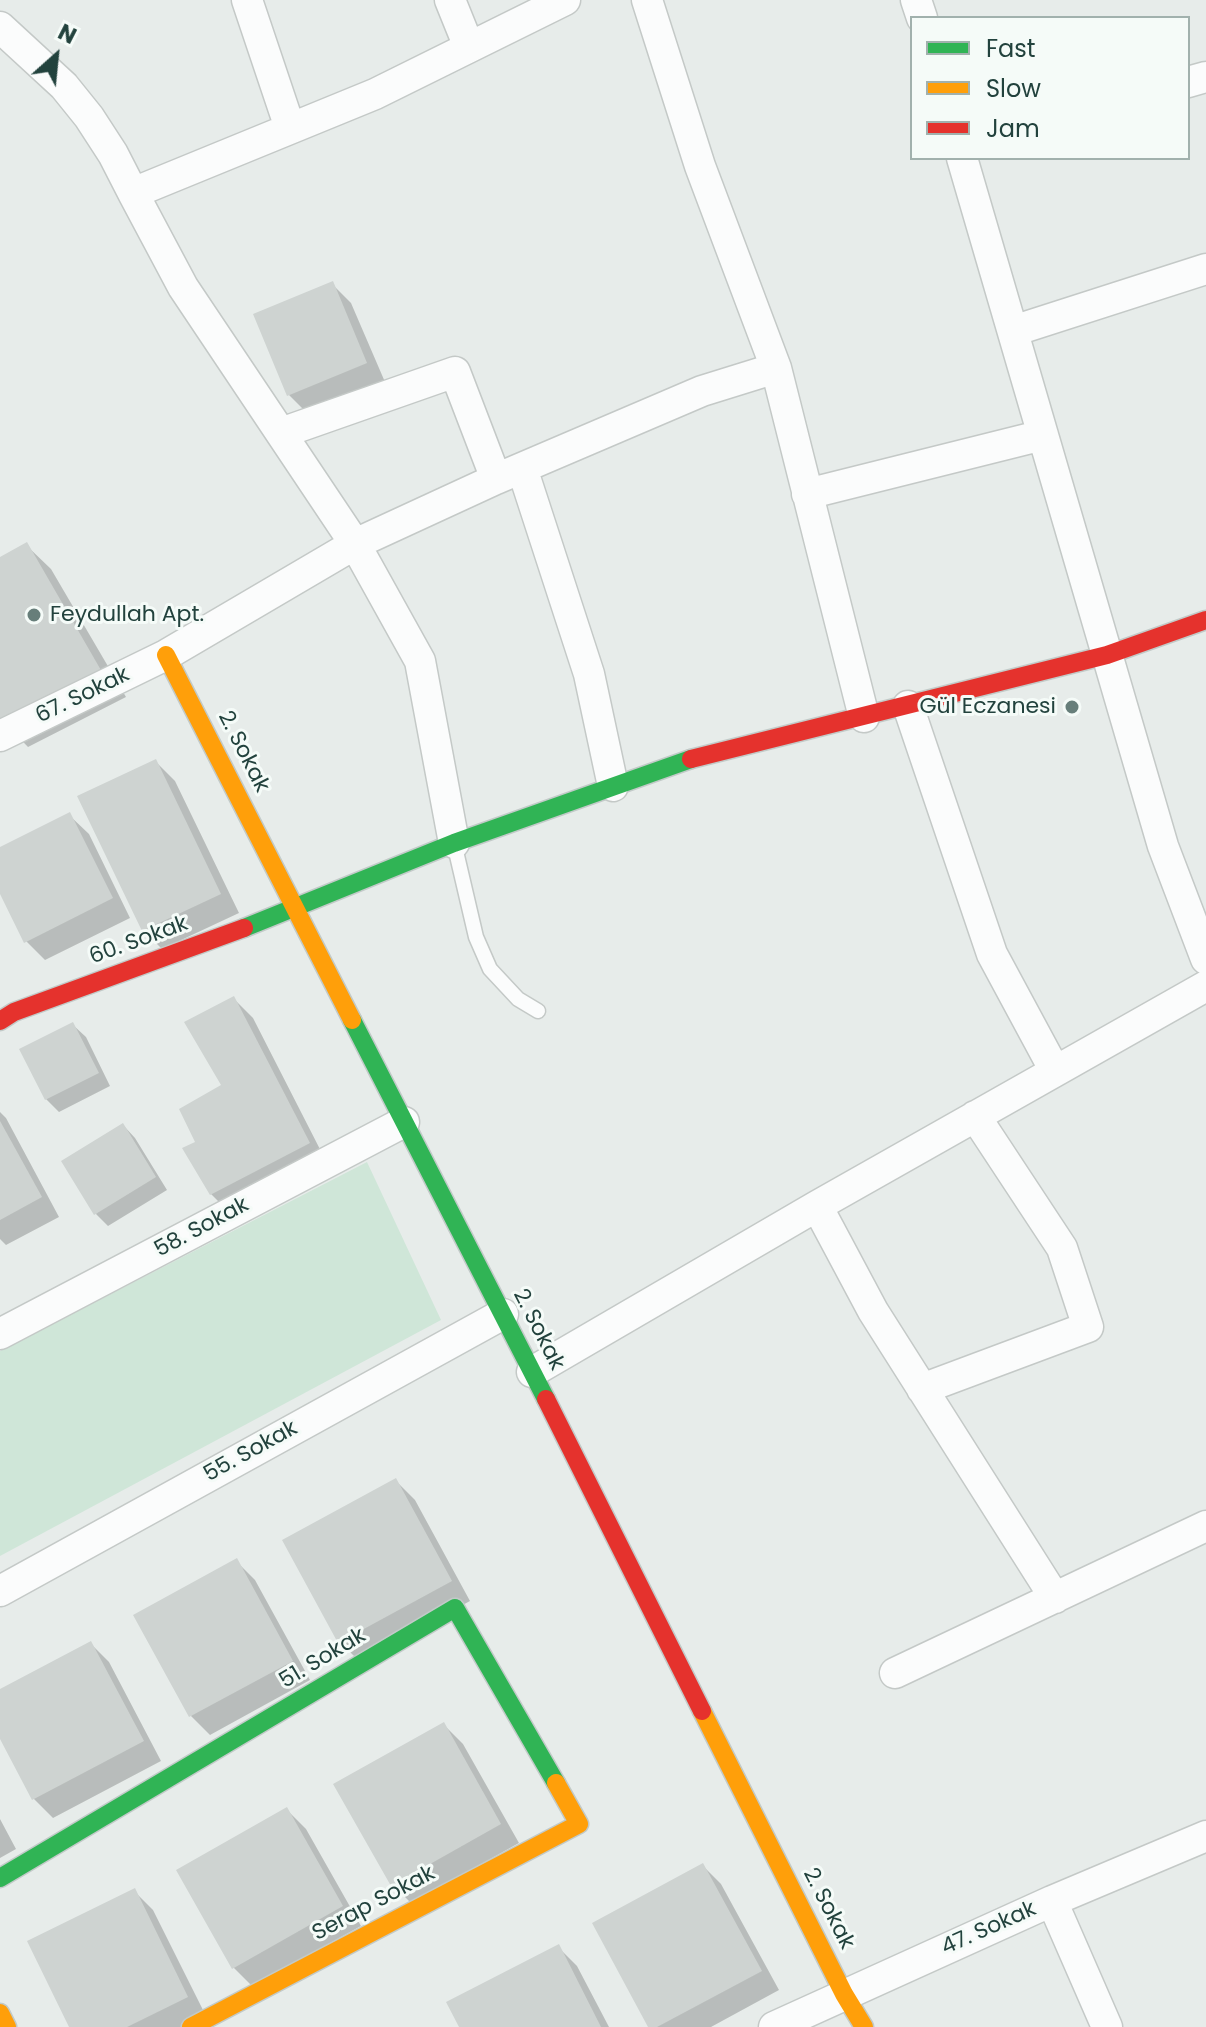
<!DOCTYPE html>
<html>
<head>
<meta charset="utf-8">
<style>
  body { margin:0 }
  #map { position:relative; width:1206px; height:2027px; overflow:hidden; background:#e7ecea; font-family:Poppins,sans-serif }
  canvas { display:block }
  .legend { position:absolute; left:910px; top:16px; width:280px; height:144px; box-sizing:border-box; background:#f5fbf8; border:2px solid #a1b1ad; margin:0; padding:10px 14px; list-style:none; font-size:24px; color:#22423d }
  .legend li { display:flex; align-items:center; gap:16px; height:40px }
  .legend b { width:40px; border:2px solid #a1b1ad }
  .north { position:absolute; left:16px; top:16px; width:80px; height:80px; -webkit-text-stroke:6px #f5fbf8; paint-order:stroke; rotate:27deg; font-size:22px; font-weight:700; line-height:32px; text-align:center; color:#22423d }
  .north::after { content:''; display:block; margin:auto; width:28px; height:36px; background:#22423d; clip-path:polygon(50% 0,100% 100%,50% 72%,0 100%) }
</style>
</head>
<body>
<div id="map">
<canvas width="1206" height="2027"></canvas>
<ul class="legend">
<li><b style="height:10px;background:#30b455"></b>Fast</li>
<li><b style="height:10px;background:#ff9f0a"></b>Slow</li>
<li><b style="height:10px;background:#e5322d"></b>Jam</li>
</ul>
<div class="north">N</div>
</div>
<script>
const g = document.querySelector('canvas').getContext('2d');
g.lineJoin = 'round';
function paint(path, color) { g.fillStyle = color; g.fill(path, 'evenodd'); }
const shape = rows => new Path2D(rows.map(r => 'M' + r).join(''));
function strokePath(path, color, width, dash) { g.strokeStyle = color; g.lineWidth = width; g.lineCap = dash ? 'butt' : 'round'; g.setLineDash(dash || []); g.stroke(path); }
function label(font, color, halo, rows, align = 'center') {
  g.font = font + ' Poppins,sans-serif'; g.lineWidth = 6; g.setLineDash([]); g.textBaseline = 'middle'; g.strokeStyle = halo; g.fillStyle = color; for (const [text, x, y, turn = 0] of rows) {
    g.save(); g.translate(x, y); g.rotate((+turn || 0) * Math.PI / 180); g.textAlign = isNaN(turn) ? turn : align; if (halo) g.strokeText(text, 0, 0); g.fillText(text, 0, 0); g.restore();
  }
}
const green = shape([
  [367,1162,441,1320,0,1556,0,1351]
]);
const shadow = shape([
  [332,284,351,303,385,382,308,414,289,395,256,316],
  [26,545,51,569,126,697,28,747,0,718,0,560],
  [156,762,175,781,239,913,162,949,143,930],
  [69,815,89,834,130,918,45,960,26,941,0,890,0,849],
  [234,999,253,1018,327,1163,230,1213,211,1194,198,1142,224,1085],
  [73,1025,86,1037,110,1086,59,1112,46,1099],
  [0,1112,6,1118,59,1217,6,1245,0,1239],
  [123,1125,135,1138,167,1190,108,1226,96,1214],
  [396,1481,415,1500,470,1601,359,1661,340,1642,284,1541],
  [236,1561,255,1580,310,1680,210,1735,191,1716],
  [90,1643,109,1662,161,1761,53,1818,34,1799,0,1735,0,1691],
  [444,1725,463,1744,519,1843,411,1903,392,1884],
  [287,1810,306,1829,361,1926,252,1986,233,1967],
  [0,1819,16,1849,0,1858],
  [702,1865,721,1884,779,1990,711,2027,650,2027],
  [134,1891,153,1910,206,2016,184,2027,71,2027],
  [558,1947,577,1966,609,2027,461,2027]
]);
const building = shape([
  [333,281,367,363,287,396,253,314],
  [27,542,102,672,0,722,0,557],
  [156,759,221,894,142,931,77,796],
  [70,812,113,898,24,943,0,894,0,847],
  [234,996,310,1143,210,1195,182,1148,195,1142,179,1109,221,1085,184,1022],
  [73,1022,99,1073,45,1100,19,1049],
  [0,1121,42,1197,0,1220],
  [123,1123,156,1177,94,1215,61,1161],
  [396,1478,452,1581,338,1643,282,1540],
  [237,1558,293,1661,189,1717,133,1615],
  [91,1641,144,1741,32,1800,0,1739,0,1689],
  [444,1722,501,1824,391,1886,333,1784],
  [287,1807,343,1906,232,1969,176,1870],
  [703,1863,762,1971,657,2027,648,2027,592,1923],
  [135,1888,188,1997,127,2027,69,2027,27,1941],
  [559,1944,601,2027,459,2027,446,2002]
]);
const lane = shape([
  [455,847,476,937,490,969,518,999,538,1011]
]);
const street = shape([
  [247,0,290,128],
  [450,0,469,47],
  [647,0,700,166,776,368,864,717],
  [916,0,922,18],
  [0,27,64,86,89,117,113,154,133,193],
  [1188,82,1206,77],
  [962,158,1163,846,1206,959],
  [1013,331,1206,269],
  [281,433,455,372,496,479],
  [522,468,589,674,613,786],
  [807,494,1043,435],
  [908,706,992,954,1055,1071],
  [0,736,166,655,355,544,496,479,702,391,776,368],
  [454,843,420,661,355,544,183,287,133,193,375,94,565,0],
  [817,1206,873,1311,1055,1598],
  [0,1334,404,1122],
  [532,1372,817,1206,1206,986],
  [922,1389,1088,1327,1062,1248,975,1116],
  [0,1591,503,1314],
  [895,1673,1206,1526],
  [1052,1901,1107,2027],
  [774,2027,1052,1901,1206,1836]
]);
const fast = shape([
  [244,928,454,843,691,759],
  [352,1020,546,1399],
  [0,1878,455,1608,556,1783]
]);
const slow = shape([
  [166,655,352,1020],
  [702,1711,844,1994,864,2027],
  [0,2013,7,2027],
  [191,2027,579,1824,556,1783]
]);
const jam = shape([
  [691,759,1107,655,1206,620],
  [0,1021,14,1012,244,928],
  [546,1399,702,1711]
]);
const markers = [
  [34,615,8,"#677e7a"],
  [1072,707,8,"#677e7a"]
];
const poiNames = [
  ["Feydullah Apt.",50,615],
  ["Gül Eczanesi",1056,707,"right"]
];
const streetNames = [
  ["67. Sokak",83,696,-26],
  ["2. Sokak",243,752,63],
  ["60. Sokak",139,941,-20],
  ["58. Sokak",202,1228,-28],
  ["2. Sokak",538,1330,63],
  ["55. Sokak",251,1452,-29],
  ["51. Sokak",323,1659,-31],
  ["Serap Sokak",374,1904,-28],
  ["2. Sokak",828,1909,63],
  ["47. Sokak",989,1929,-24]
];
paint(green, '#cfe6d8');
paint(shadow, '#0003');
paint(building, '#ced3d1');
strokePath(lane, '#c4c9c7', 17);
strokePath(street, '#c4c9c7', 33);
strokePath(fast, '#c2cac8', 21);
strokePath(slow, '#c2cac8', 21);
strokePath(jam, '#c2cac8', 21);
strokePath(lane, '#fbfcfc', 14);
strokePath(street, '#fbfcfc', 30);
strokePath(fast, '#30b455', 18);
strokePath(slow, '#ff9f0a', 18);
strokePath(jam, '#e5322d', 18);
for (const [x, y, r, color] of markers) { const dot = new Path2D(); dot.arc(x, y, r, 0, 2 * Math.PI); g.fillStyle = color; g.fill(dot); strokePath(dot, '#f5fbf8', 3); }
label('22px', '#22423d', '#f5fbf8', poiNames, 'left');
label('22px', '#22423d', '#f5fbf8', streetNames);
</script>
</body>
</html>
